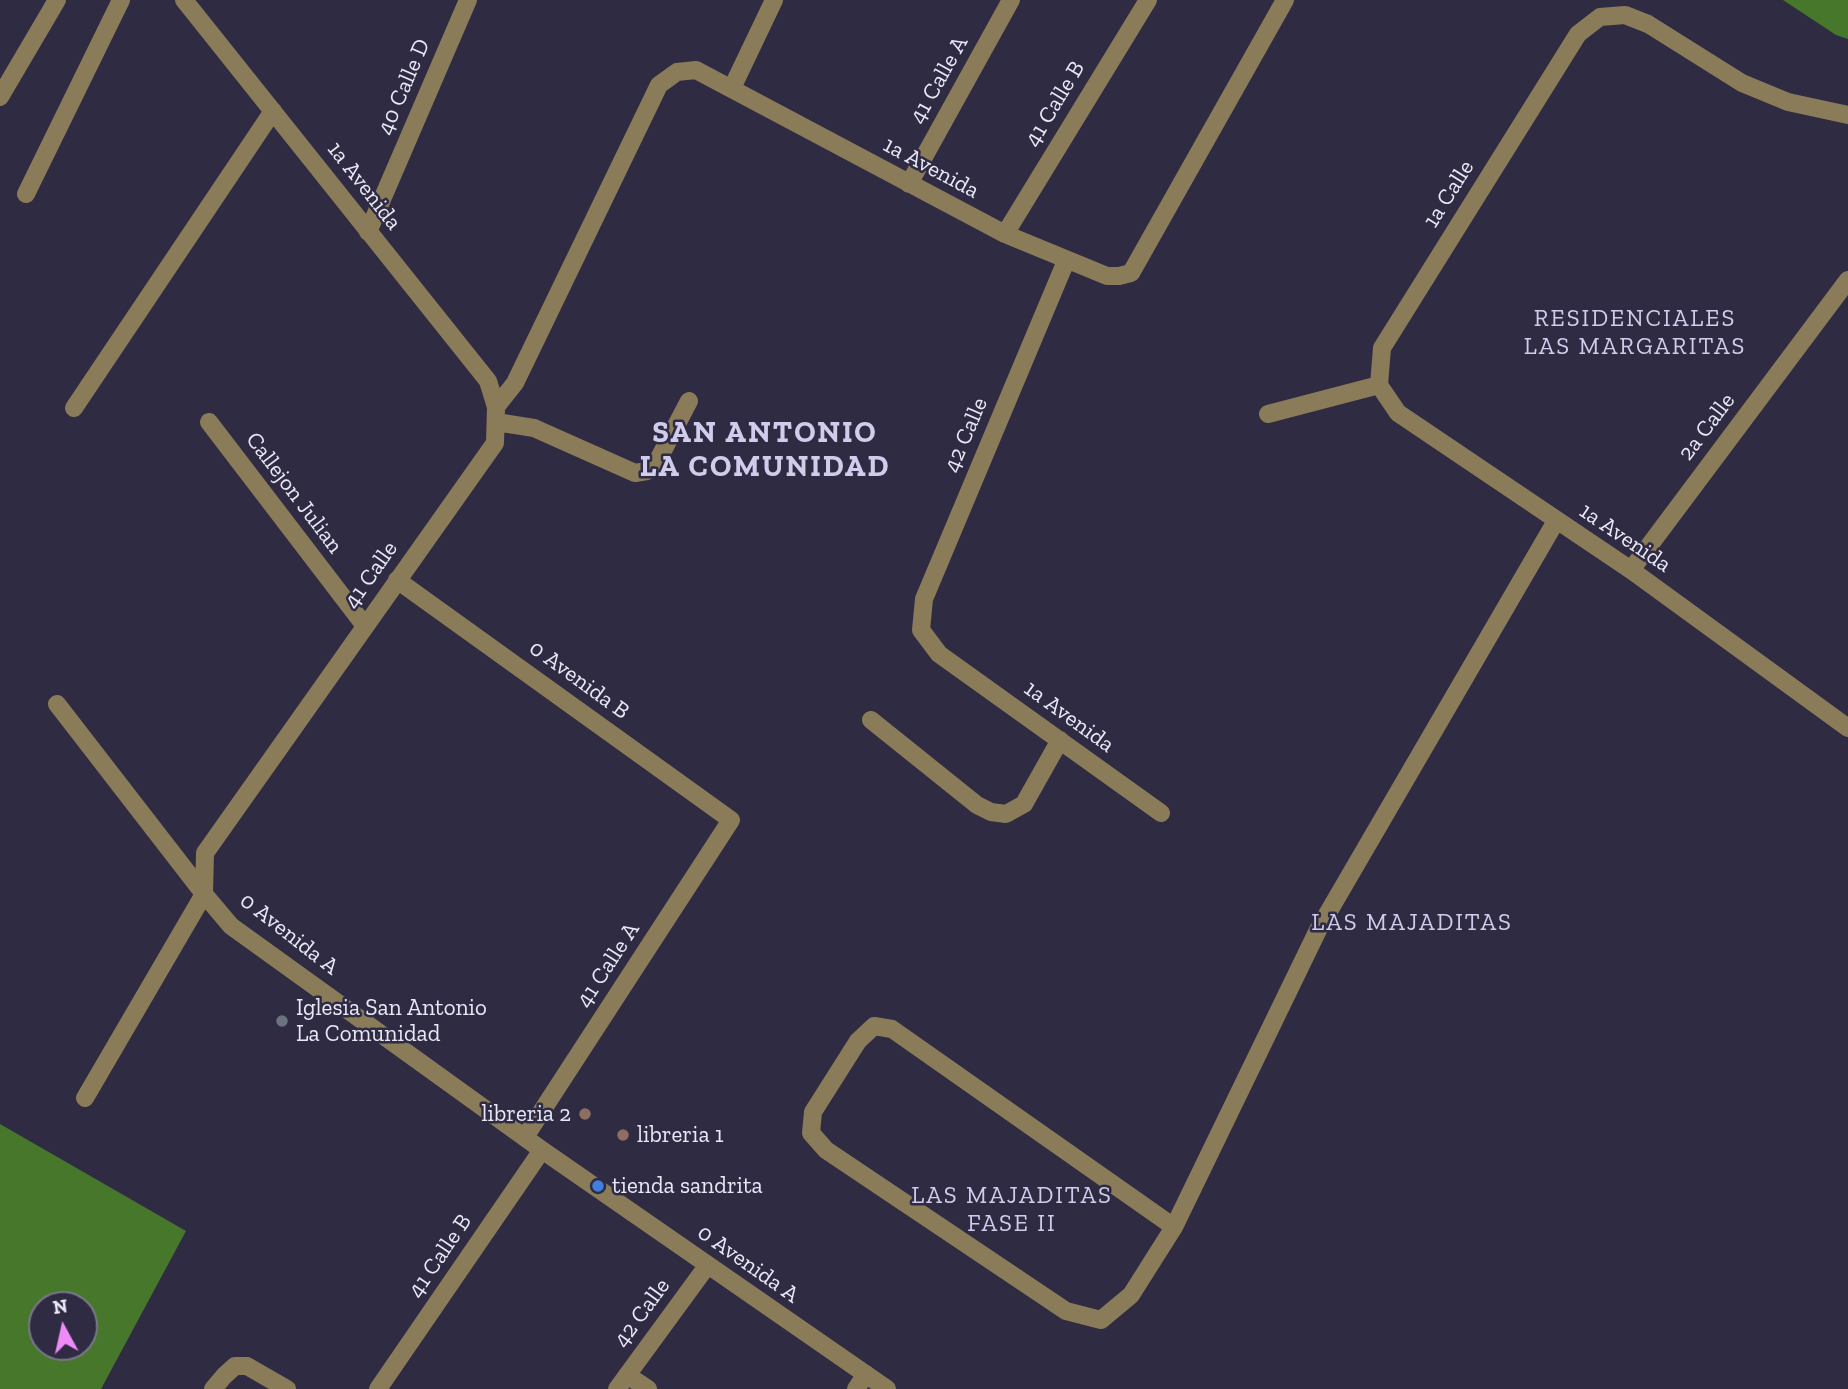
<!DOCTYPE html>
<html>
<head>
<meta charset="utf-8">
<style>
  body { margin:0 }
  #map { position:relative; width:1848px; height:1389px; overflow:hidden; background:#2f2b43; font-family:"Zilla Slab",serif }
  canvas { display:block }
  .north { position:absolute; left:28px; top:1291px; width:70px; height:70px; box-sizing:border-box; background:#2f2b43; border:2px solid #79778b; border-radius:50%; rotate:352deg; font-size:19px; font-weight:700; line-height:28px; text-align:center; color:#e9e8f7 }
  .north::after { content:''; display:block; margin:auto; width:24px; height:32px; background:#ee8bf8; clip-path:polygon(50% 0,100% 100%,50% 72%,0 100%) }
</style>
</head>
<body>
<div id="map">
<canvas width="1848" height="1389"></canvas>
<div class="north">N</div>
</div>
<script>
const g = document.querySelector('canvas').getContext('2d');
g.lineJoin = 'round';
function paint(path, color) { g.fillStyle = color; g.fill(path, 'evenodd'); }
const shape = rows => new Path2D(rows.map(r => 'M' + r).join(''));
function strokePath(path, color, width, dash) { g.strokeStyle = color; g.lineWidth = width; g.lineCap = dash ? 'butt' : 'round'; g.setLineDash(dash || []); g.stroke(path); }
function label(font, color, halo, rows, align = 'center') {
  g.font = font + ' "Zilla Slab",serif'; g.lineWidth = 5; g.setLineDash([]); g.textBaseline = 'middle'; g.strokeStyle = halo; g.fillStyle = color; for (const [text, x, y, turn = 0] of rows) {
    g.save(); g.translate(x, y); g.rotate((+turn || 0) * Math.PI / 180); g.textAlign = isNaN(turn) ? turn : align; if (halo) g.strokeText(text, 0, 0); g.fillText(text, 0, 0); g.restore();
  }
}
const forest = shape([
  [1783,0,1848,0,1848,39,1836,35],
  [0,1124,186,1231,101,1389,0,1389],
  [84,1305,84,1347,42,1347,42,1305]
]);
const minor = shape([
  [732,88,774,0],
  [0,97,57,0],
  [909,184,1011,0],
  [26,194,121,0],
  [368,232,468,0],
  [1005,234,1148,0],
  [1066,261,924,599,921,630,939,654,1161,813],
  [1379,385,1382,348,1578,34,1600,17,1625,15,1648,24,1742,83,1788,102,1848,115],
  [1379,385,1398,413,1631,570,1848,728],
  [496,407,515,383,659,85,677,72,696,70,1005,234,1107,276,1119,276,1131,273,1285,0],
  [74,408,273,111],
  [1268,414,1379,385],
  [209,422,365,626],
  [496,422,534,428,635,473,647,471,656,464,689,401],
  [1631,570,1848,280],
  [397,580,731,820,525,1137],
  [57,704,204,894,231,926,542,1150,887,1389],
  [871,720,977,805,991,812,1006,814,1024,804,1060,740],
  [85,1098,204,894,205,853,495,443,496,407,488,381,184,0],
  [1174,1227,892,1029,874,1026,858,1041,813,1112,811,1133,826,1150,1066,1311,1101,1320,1131,1295,1174,1227,1318,930,1556,521],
  [627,1375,648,1389],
  [213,1389,224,1376,235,1366,247,1366,287,1389],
  [378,1389,542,1150],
  [617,1389,707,1266],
  [856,1389,866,1374]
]);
const markers = [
  [282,1021,7,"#6b7280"],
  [585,1114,7,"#8d6e63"],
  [623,1135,7,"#8d6e63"],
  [598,1186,7,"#3f7fe0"]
];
const streetNames = [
  ["41 Calle A",939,80,-61],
  ["40 Calle D",404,87,-67],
  ["41 Calle B",1055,104,-59],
  ["1a Avenida",931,168,28],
  ["1a Avenida",364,186,52],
  ["1a Calle",1449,194,-58],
  ["2a Calle",1707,427,-53],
  ["42 Calle",966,435,-67],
  ["Callejon Julian",294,493,53],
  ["1a Avenida",1625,538,34],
  ["41 Calle",371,575,-55],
  ["0 Avenida B",579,680,36],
  ["1a Avenida",1069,717,36],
  ["0 Avenida A",289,934,38],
  ["41 Calle A",608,965,-57],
  ["41 Calle B",440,1256,-56],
  ["0 Avenida A",748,1264,35],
  ["42 Calle",642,1313,-54]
];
const poiNames = [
  ["Iglesia San Antonio",296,1008],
  ["La Comunidad",296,1034],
  ["libreria 2",571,1114,"right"],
  ["libreria 1",637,1135],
  ["tienda sandrita",612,1186]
];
const neighbourhoodNames = [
  ["RESIDENCIALES",1635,319],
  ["LAS MARGARITAS",1635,347],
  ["LAS MAJADITAS",1412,923],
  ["LAS MAJADITAS",1012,1196],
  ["FASE II",1012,1224]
];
const districtNames = [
  ["SAN ANTONIO",765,433],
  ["LA COMUNIDAD",765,467]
];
paint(forest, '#47772a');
strokePath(minor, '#8a7c58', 18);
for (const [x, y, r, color] of markers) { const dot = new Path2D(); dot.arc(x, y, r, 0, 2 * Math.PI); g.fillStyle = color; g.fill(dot); strokePath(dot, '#2f2b43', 2.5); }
label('23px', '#e9e8f7', '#2f2b43', streetNames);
label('23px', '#e9e8f7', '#2f2b43', poiNames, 'left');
g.letterSpacing = '2px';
label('24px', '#d0cceb', '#2f2b43', neighbourhoodNames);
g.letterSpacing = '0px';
g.letterSpacing = '2px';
label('bold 30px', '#d0cceb', '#2f2b43', districtNames);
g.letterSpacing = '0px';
</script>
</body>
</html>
